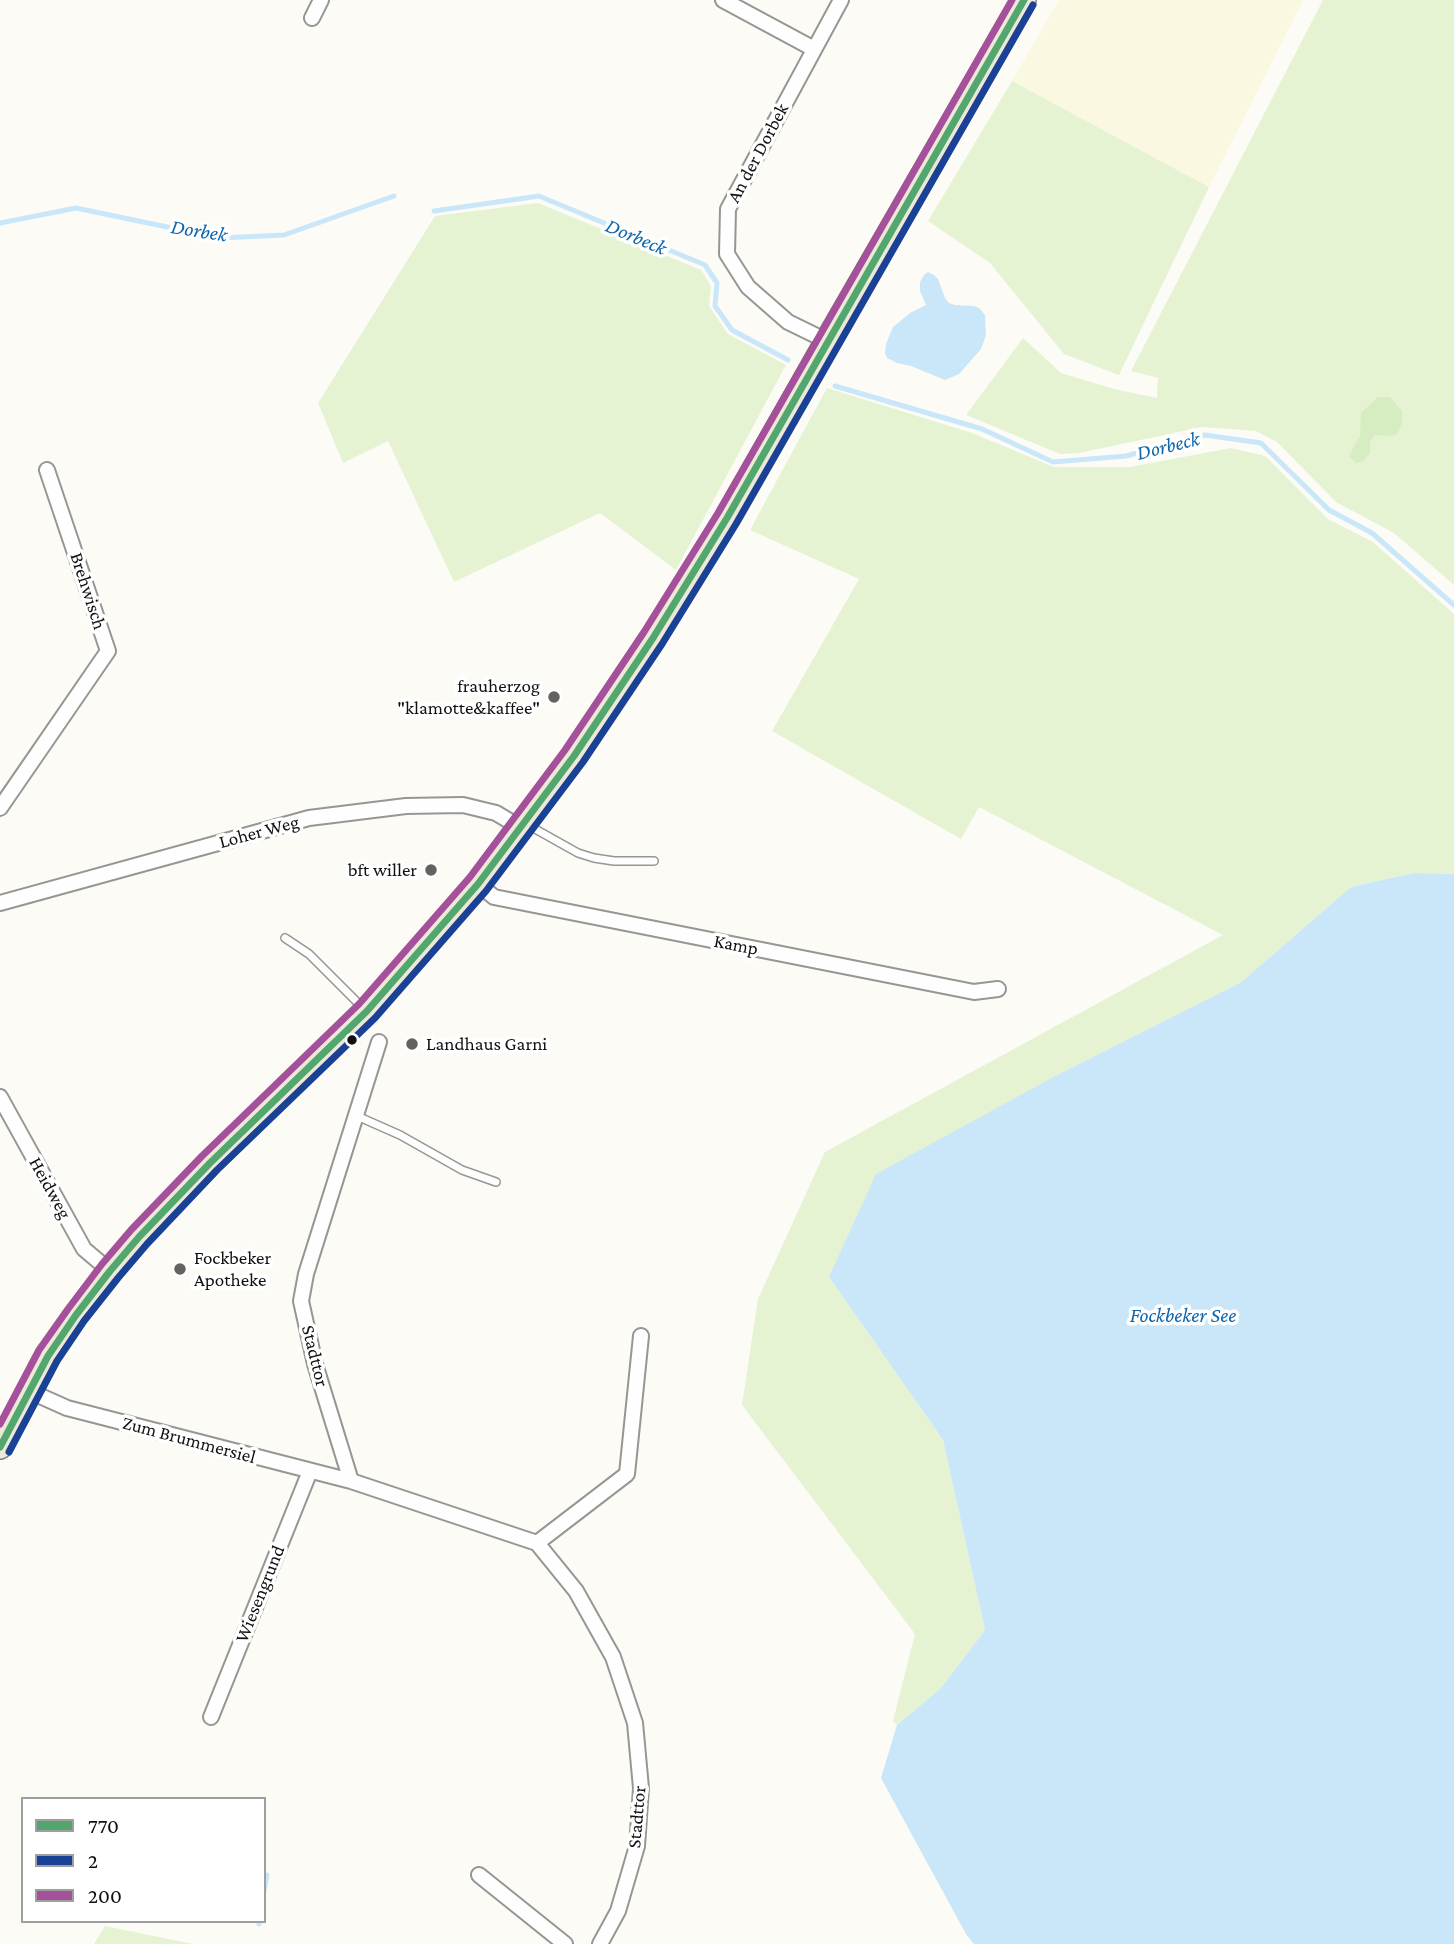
<!DOCTYPE html>
<html>
<head>
<meta charset="utf-8">
<style>
  body { margin:0 }
  #map { position:relative; width:1454px; height:1944px; overflow:hidden; background:#fcfbf5; font-family:"Crimson Pro",serif }
  canvas { display:block }
  .legend { position:absolute; left:21px; top:1797px; width:245px; height:126px; box-sizing:border-box; background:#fff; border:2px solid #9f9f9f; margin:0; padding:9px 12px; list-style:none; font-size:21px; color:#101010 }
  .legend li { display:flex; align-items:center; gap:14px; height:35px }
  .legend b { width:35px; border:2px solid #9f9f9f }
</style>
</head>
<body>
<div id="map">
<canvas width="1454" height="1944"></canvas>
<ul class="legend">
<li><b style="height:9px;background:#51a76d"></b>770</li>
<li><b style="height:9px;background:#194196"></b>2</li>
<li><b style="height:9px;background:#a4509a"></b>200</li>
</ul>
</div>
<script>
const g = document.querySelector('canvas').getContext('2d');
g.lineJoin = 'round';
function paint(path, color) { g.fillStyle = color; g.fill(path, 'evenodd'); }
const shape = rows => new Path2D(rows.map(r => 'M' + r).join(''));
function strokePath(path, color, width, dash) { g.strokeStyle = color; g.lineWidth = width; g.lineCap = dash ? 'butt' : 'round'; g.setLineDash(dash || []); g.stroke(path); }
function label(font, color, halo, rows, align = 'center') {
  g.font = font + ' "Crimson Pro",serif'; g.lineWidth = 7; g.setLineDash([]); g.textBaseline = 'middle'; g.strokeStyle = halo; g.fillStyle = color; for (const [text, x, y, turn = 0] of rows) {
    g.save(); g.translate(x, y); g.rotate((+turn || 0) * Math.PI / 180); g.textAlign = isNaN(turn) ? turn : align; if (halo) g.strokeText(text, 0, 0); g.fillText(text, 0, 0); g.restore();
  }
}
const farmland = shape([
  [1059,0,1303,0,1209,187,1012,81]
]);
const green = shape([
  [1323,0,1454,0,1454,585,1394,533,1336,502,1277,442,1256,431,1202,427,1079,453,1060,454,966,415,1023,338,1061,373,1114,389,1157,398,1158,378,1131,371],
  [1012,81,1209,187,1119,375,1064,354,990,263,928,221],
  [538,203,701,270,711,286,709,306,728,334,786,365,676,570,600,513,454,582,388,441,343,463,318,403,435,216],
  [827,388,972,433,1054,467,1130,467,1231,448,1265,456,1328,519,1373,542,1454,614,1454,874,1413,873,1351,887,1240,983,1059,1074,829,1277,943,1440,985,1630,941,1688,897,1725,893,1721,915,1634,742,1405,758,1299,825,1152,1223,935,979,807,961,839,772,731,859,579,750,530],
  [105,1926,193,1944,94,1944]
]);
const forest = shape([
  [1378,397,1390,397,1402,411,1402,425,1397,434,1390,436,1375,435,1370,442,1370,453,1363,461,1356,463,1349,456,1360,436,1361,413]
]);
const water = shape([
  [928,272,934,275,938,279,945,298,949,303,955,305,974,306,979,308,985,315,986,335,981,349,959,374,945,380,911,366,897,363,887,358,885,353,886,344,893,327,910,313,926,305,920,291,920,282,924,275],
  [1413,873,1454,874,1454,1944,974,1944,966,1934,881,1778,897,1725,941,1688,985,1630,943,1440,829,1277,876,1174,1059,1074,1240,983,1351,887]
]);
const stream = shape([
  [434,211,539,196,705,265,717,283,715,306,732,330,788,360],
  [0,223,76,208,220,238,284,235,394,196],
  [835,386,982,429,1053,462,1126,456,1205,435,1261,443,1329,510,1372,533,1454,605],
  [264,1891,267,1875],
  [259,1924,259,1921]
]);
const lane = shape([
  [528,825,578,853,594,858,614,861,654,861],
  [285,938,309,954,365,1010],
  [357,1116,400,1135,462,1170,496,1182]
]);
const street = shape([
  [723,0,814,49],
  [312,18,321,0],
  [827,341,788,322,748,287,727,254,728,209,841,0],
  [0,808,108,651,47,470],
  [478,884,494,897,974,992,998,989],
  [0,903,309,818,406,806,463,805,496,813,521,828],
  [0,1097,84,1249,110,1271],
  [29,1391,67,1408,351,1481,537,1543,576,1591,613,1657,635,1723,641,1788,637,1846,618,1911,600,1944],
  [351,1481,315,1364,301,1301,306,1274,379,1042],
  [537,1543,627,1474,641,1336],
  [211,1717,310,1471],
  [479,1875,565,1944]
]);
const primary = shape([
  [0,1447,48,1356,76,1315,110,1271,139,1237,210,1163,367,1011,478,884,574,756,653,638,727,518,827,341,1024,0]
]);
const bus1 = shape([
  [0,1447,48,1356,76,1315,110,1271,139,1237,210,1163,367,1011,478,884,574,756,653,638,727,518,1024,0]
]);
const bus2 = shape([
  [9,1452,57,1361,84,1321,118,1278,147,1244,217,1170,375,1018,486,891,583,762,662,644,736,524,1033,5]
]);
const bus3 = shape([
  [0,1424,39,1350,68,1309,102,1264,131,1230,202,1156,359,1004,470,877,565,750,644,632,718,513,1012,0]
]);
const markers = [
  [554,697,7,"#636260"],
  [431,870,7,"#636260"],
  [352,1040,6,"#101010"],
  [412,1044,7,"#636260"],
  [180,1269,7,"#636260"]
];
const streetNames = [
  ["An der Dorbek",758,153,-62],
  ["Brehwisch",88,591,72],
  ["Loher Weg",259,832,-15],
  ["Kamp",736,945,11],
  ["Heidweg",50,1188,61],
  ["Stadttor",315,1356,76],
  ["Zum Brummersiel",189,1440,15],
  ["Wiesengrund",260,1594,-68],
  ["Stadttor",637,1817,-85]
];
const poiNames = [
  ["frauherzog",540,686],
  ["\"klamotte&kaffee\"",540,708],
  ["bft willer",417,870],
  ["Landhaus Garni",426,1044,"left"],
  ["Fockbeker",194,1258,"left"],
  ["Apotheke",194,1280,"left"]
];
const waterNames = [
  ["Dorbek",199,231,9],
  ["Dorbeck",636,237,23],
  ["Dorbeck",1168,446,-14],
  ["Fockbeker See",1183,1316]
];
paint(farmland, '#faf8e1');
paint(green, '#e5f3d3');
paint(forest, '#d6ecc1');
paint(water, '#c9e7f9');
strokePath(stream, '#c9e7f9', 5);
strokePath(lane, '#969693', 10);
strokePath(street, '#969693', 18);
strokePath(primary, '#848380', 26);
strokePath(lane, '#fffefe', 7);
strokePath(street, '#fffefe', 14);
strokePath(primary, '#eee8d9', 23);
strokePath(bus1, '#51a76d', 7);
strokePath(bus2, '#194196', 7);
strokePath(bus3, '#a4509a', 7);
for (const [x, y, r, color] of markers) { const dot = new Path2D(); dot.arc(x, y, r, 0, 2 * Math.PI); g.fillStyle = color; g.fill(dot); strokePath(dot, '#fff', 2.5); }
label('19px', '#101010', '#fff', streetNames);
label('19px', '#101010', '#fff', poiNames, 'right');
label('italic 21px', '#0e66ac', '#fff', waterNames);
</script>
</body>
</html>
